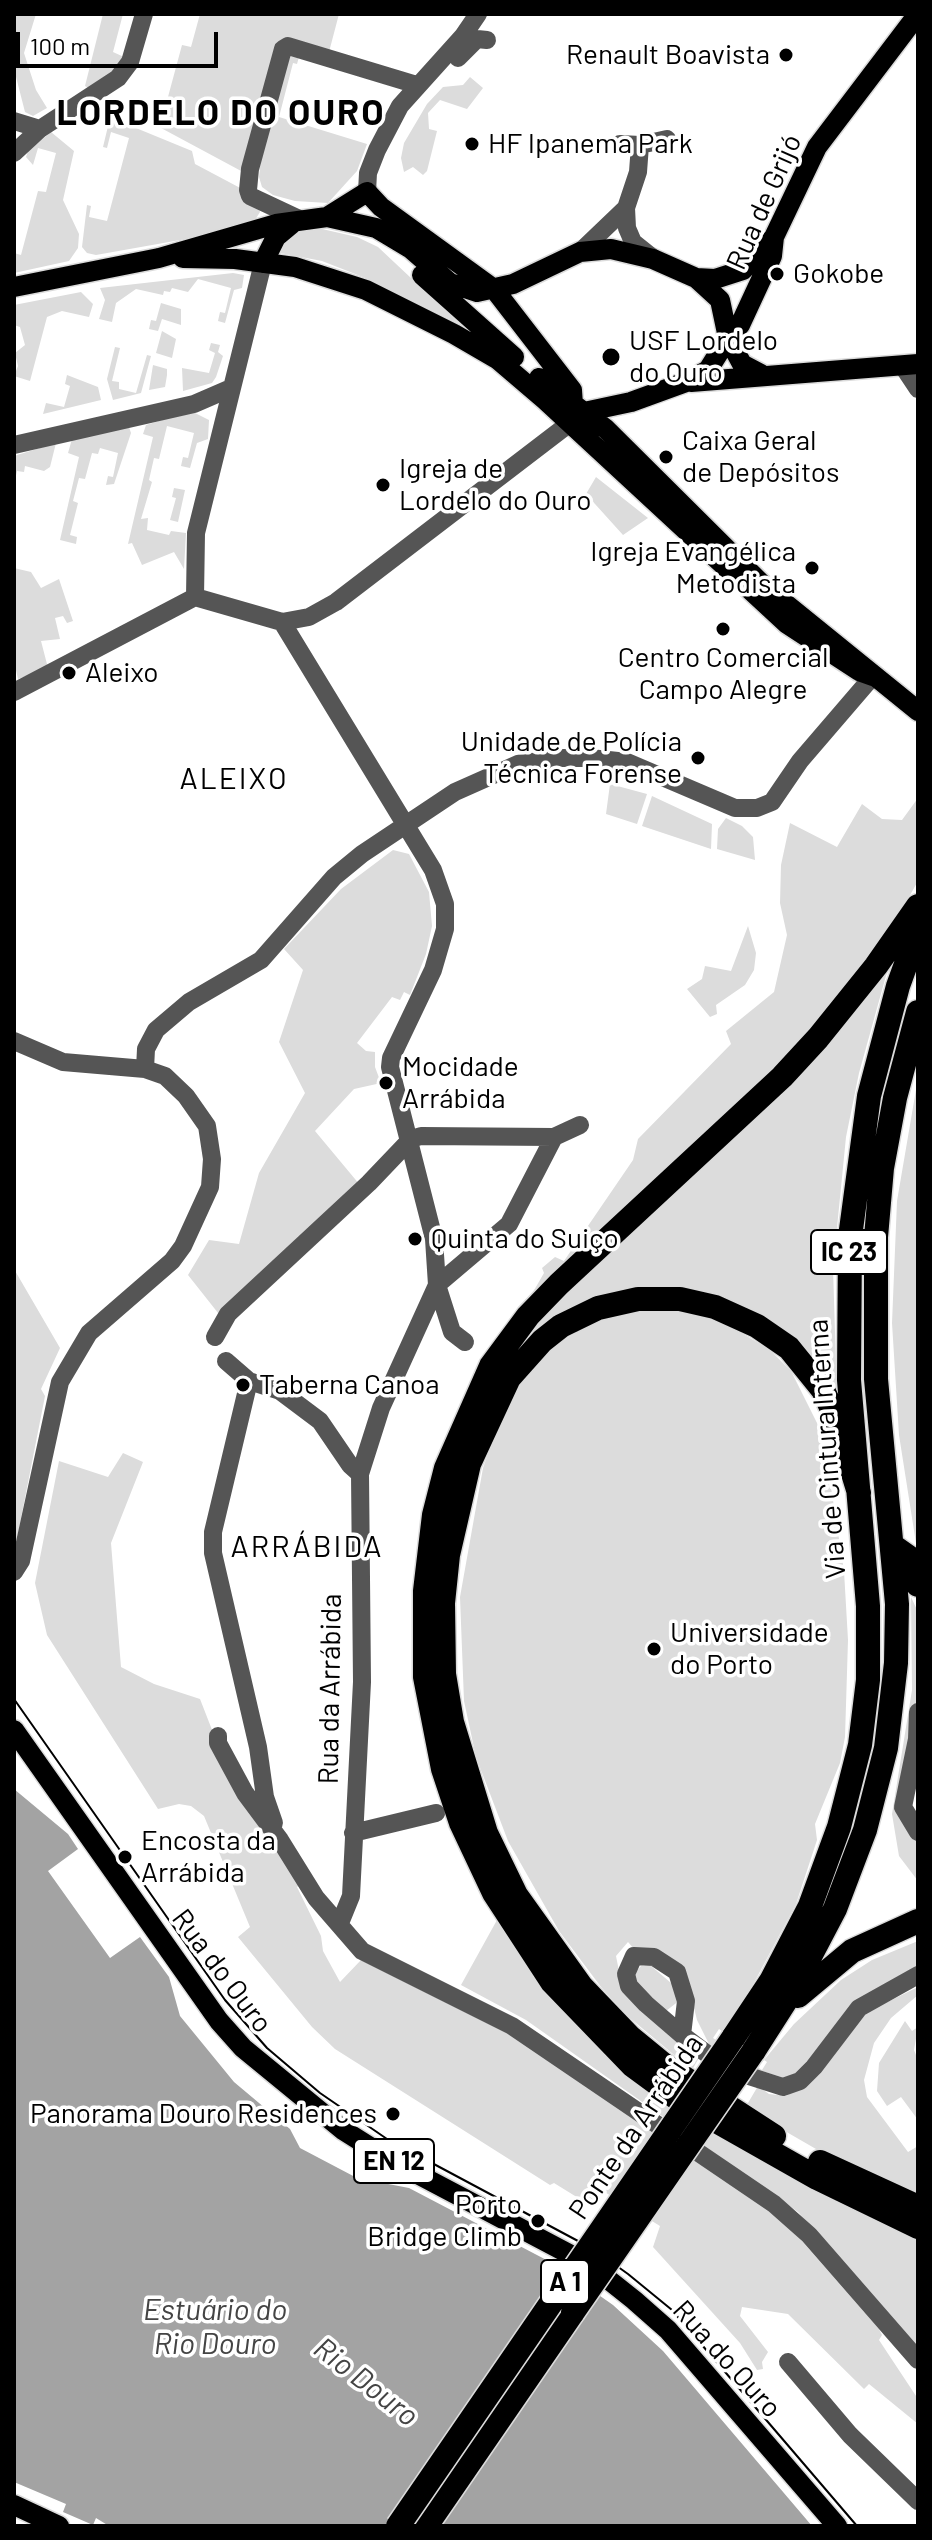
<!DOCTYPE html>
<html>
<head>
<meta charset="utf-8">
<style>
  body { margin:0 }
  #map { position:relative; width:932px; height:2540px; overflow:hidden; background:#fff; font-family:Barlow,sans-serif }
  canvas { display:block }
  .frame { position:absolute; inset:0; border:16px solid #000; pointer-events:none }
  .scale { position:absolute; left:16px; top:32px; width:202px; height:36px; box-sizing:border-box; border:4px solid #000; border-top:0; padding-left:10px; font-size:24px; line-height:28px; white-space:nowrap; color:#000; -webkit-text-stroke:6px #fff; paint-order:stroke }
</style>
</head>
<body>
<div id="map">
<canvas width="932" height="2540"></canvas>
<div class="frame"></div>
<div class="scale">100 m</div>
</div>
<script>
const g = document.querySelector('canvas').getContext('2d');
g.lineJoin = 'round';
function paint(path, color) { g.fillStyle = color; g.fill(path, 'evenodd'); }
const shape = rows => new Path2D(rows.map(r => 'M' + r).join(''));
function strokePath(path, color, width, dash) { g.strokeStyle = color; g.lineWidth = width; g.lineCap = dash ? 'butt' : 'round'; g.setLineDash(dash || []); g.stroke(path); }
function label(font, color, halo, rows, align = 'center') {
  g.font = font + ' Barlow,sans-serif'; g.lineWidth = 7; g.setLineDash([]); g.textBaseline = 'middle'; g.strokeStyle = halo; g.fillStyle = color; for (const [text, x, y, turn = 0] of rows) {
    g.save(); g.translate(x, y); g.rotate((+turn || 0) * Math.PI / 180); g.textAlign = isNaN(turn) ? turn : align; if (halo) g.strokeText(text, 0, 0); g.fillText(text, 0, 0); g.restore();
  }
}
const green = shape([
  [14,14,36,14,24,53,36,90,47,108,33,116,25,112,14,69],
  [103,14,123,14,113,52,124,57,122,65,92,90,85,86],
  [200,14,339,14,329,52,282,41,243,172,148,121,154,106,165,108,182,45,191,47],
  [288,55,299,57,297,64,293,63,279,117,367,144,357,171,328,203,295,201,273,195,262,187,259,177,262,148],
  [470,77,483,88,467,109,440,100,428,113,429,129,437,131,427,171,423,175,413,167,404,172,401,158,404,143,427,104,443,87,463,85],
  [114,119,192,151,195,164,244,190,257,203,260,212,255,220,197,237,96,255,87,253,82,247,87,205,91,206,89,217,107,221,129,138,111,132,107,148,103,147,109,122],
  [51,132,74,151,63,200,79,234,78,248,69,261,14,273,14,253,21,255,38,191,46,192,56,153,38,148,33,165,26,157,28,151],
  [309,226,357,237,378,247,461,325,368,279,322,261,280,253,283,242],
  [233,273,244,275,242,288,234,290,225,323,218,321,220,312,225,313,231,288,198,279,188,292,172,288,170,292,164,291,163,295,136,289,116,303,112,322,99,319,105,300,100,288],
  [81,292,93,304,89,317,62,311,47,317,30,381,14,376,18,366,15,353,25,345,20,327,14,325,14,305],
  [161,303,181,309,181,325,162,319,158,331,149,329,151,320,156,321],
  [162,331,176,339,172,358,156,353],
  [211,343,220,345,218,352,223,356,216,377,212,383,183,391,182,368,209,373,215,353,209,350],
  [115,347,120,348,112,381,119,382,119,389,136,393,147,355,151,356,141,393,113,400,107,379],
  [153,365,167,369,167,375,165,387,149,390],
  [67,375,98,387,101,400,43,414,46,403,64,407,70,386,65,384],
  [191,411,209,420,208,439,197,443,190,468,181,466,183,457,188,458,194,433,167,426,159,459,154,458,149,480,152,482,141,519,148,518,147,530,169,535,171,531,186,533,184,569,174,552,142,565,132,543,128,544,153,437,143,434,146,425],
  [129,427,131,433,114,484,106,485,108,476,113,477,118,453,100,448,98,454,92,453,85,479,79,478,73,501,78,503,70,535,77,537,76,544,60,540,79,457,68,453,72,439],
  [56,443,50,467,44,471,25,466,24,472,17,471,14,484,14,456],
  [596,477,648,518,623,535,586,494],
  [174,488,185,490,178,522,170,520,176,498,172,497],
  [14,568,31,572,41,588,59,579,73,621,67,623,63,616,55,618,60,639,41,641,48,668,18,679,14,661],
  [610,784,647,794,637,824,606,814],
  [652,796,712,824,711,849,642,826],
  [918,798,918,881,883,943,782,1065,529,1299,544,1273,542,1268,555,1257,564,1261,633,1160,638,1139,731,1044,726,1031,774,992,787,935,780,903,781,865,790,823,837,847,862,804,882,819,902,820],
  [726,818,742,826,753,837,755,860,717,849,718,829],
  [393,850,409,854,429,892,432,926,426,954,410,995,404,992,400,1000,392,997,357,1043,366,1051,375,1052,375,1067,381,1083,354,1089,315,1131,360,1185,222,1318,188,1275,209,1240,239,1244,259,1173,305,1093,279,1042,303,970,284,949,341,889],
  [748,926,756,953,754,970,745,985,716,1005,717,1014,710,1017,687,989,702,979,705,966,731,971],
  [889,965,859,1073,846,1137,833,1268,837,1397,807,1351,776,1324,743,1307,712,1297,666,1291,629,1292,580,1307,541,1331,509,1366,486,1406,460,1474,446,1531,438,1581,439,1667,450,1737,476,1824,526,1920,544,1946,600,2014,638,2052,682,2085,678,2089,619,2042,586,2009,540,1950,495,1880,463,1808,442,1738,432,1667,432,1576,439,1529,451,1474,479,1402,524,1333,571,1281,782,1089,845,1021],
  [918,1078,918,1556,899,1435,892,1323,897,1201],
  [14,1269,60,1348,41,1389,45,1396,14,1554],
  [647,1309,673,1309,724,1323,769,1349,791,1371,817,1423,825,1449,844,1571,848,1640,845,1737,840,1763,815,1824,817,1840,796,1904,748,1994,722,2031,719,2029,713,2038,762,2070,767,2062,764,2060,794,2024,841,1980,872,1960,918,1941,918,1968,791,2080,733,2062,709,2044,697,2020,687,1980,635,1950,628,1942,616,1956,619,1971,700,2056,692,2070,624,2013,601,1987,559,1931,508,1841,476,1757,464,1701,460,1597,483,1468,502,1414,522,1376,545,1351,598,1320],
  [123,1453,143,1462,111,1543,121,1667,154,1684,200,1699,214,1735,303,1882,297,1887,321,1936,323,1951,340,1982,361,1960,532,2046,760,2203,795,2233,879,2329,882,2335,879,2340,918,2399,918,2424,869,2384,864,2389,788,2314,742,2307,740,2316,768,2352,762,2362,763,2369,757,2370,740,2343,653,2247,660,2226,603,2191,588,2204,554,2183,550,2185,335,2049,312,2027,238,1937,250,1927,204,1816,191,1806,179,1804,158,1809,47,1635,35,1583,59,1461,108,1477],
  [911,1597,918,1612,918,1712,903,1798,918,1832,918,1881,899,1856,892,1814,912,1690],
  [497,1920,548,1991,918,2235,918,2349,798,2212,526,2020,461,1985],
  [650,1965,678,1989,680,2000,666,2011,638,1985,634,1974,641,1966],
  [918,1987,918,1995,891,2018,874,2043,864,2080,867,2097,908,2152,918,2146,918,2198,816,2149,745,2108,758,2086,769,2094,786,2096,808,2080,865,2013],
  [905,2021,912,2031,918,2027,914,2050,918,2060,918,2120,901,2097,887,2106,877,2091,879,2063]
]);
const water = shape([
  [14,1789,68,1834,78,1849,48,1871,110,1958,140,1937,169,1977,180,2016,234,2082,290,2129,300,2148,357,2178,409,2188,556,2265,613,2305,663,2351,812,2526,109,2526,96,2518,93,2525,63,2512,66,2504,14,2482]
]);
const minor = shape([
  [458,58,477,39,487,40],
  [14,121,40,129],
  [620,144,640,145,667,139],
  [14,153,40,129,118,78,130,62,144,14],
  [367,192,368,173,377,150,400,106,463,36,478,14],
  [626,208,627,228,633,242,653,258],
  [299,219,250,196,248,190,250,169,283,49,288,46,417,85],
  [580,252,626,208,638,172,640,145],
  [902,365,918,389],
  [14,445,194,404,231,388],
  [195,597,196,533,263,263],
  [282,622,433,870,445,904,445,929,433,970,391,1058,390,1067,434,1239,437,1285,381,1408,360,1474,362,1682,351,1896,340,1923],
  [14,692,195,597,282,622,309,617,336,602,570,423],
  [14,1041,63,1062,145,1069,165,1076,186,1096,207,1126,212,1159,210,1187,183,1246,172,1261,89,1333,60,1382,21,1561,14,1572],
  [145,1069,146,1049,156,1030,189,1002,261,960,334,877,362,854,455,792,518,764,558,758,590,758,627,762,735,808,757,808,772,802,800,761,873,676],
  [554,1137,580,1125],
  [215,1337,228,1314,369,1183,411,1139,421,1136,554,1137,509,1224,437,1285,452,1332,465,1342],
  [226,1361,249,1381,280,1391,320,1421,350,1465,360,1474],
  [249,1381,213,1532,213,1553,258,1747,265,1797,274,1823],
  [918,1712,917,1739,903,1807,918,1832],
  [218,1736,218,1743,245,1793,280,1840,316,1898,362,1951,512,2026,774,2204,809,2235,918,2360],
  [353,1833,436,1813],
  [682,2035,686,2001,677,1972,654,1957,634,1956,626,1974,629,1986,646,2004,682,2035,727,2069,783,2087,800,2081,814,2067,859,2008,918,1975],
  [788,2362,850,2435,918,2501]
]);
const major = shape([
  [327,217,367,192,381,207,494,289,572,390,573,405],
  [183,258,235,259,295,267,366,290,454,334,497,359,545,400,787,624,859,671,873,676],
  [263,263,276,237,294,222],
  [422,275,514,357],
  [696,278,715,279,743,270,771,240],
  [14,287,159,258,276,224,327,217,376,228,411,249,450,283,477,292,513,284,580,252,611,249,653,259,696,278,720,300,728,338,708,370,686,382,631,402,584,412,570,423],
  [761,374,742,364,728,338,740,325,772,256,774,237,817,147,918,14],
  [539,378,606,429,765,587,918,711],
  [691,382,918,364],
  [14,1730,219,2021,243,2048,343,2130,389,2159,590,2265,634,2300,668,2330,837,2526],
  [14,2505,59,2526]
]);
const highway = shape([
  [918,906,876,966,818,1038,782,1077,559,1284,528,1316,491,1366,446,1468,434,1515,425,1591,425,1677,443,1769,461,1823,494,1893,552,1982,632,2065,681,2101,817,2178,918,2227],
  [893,1546,910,1558,918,1585],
  [798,1996,852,1951,918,1921],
  [733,2038,771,1981,810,1906,839,1827,860,1745,868,1680,868,1606,849,1380,850,1237,869,1096,898,986,918,931],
  [753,2052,792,1991,835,1909,865,1830,886,1748,896,1663,897,1604,876,1379,876,1237,882,1168,895,1098,918,1012],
  [774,2136,663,2064,630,2037,581,1986,516,1895,486,1833,452,1722,444,1674,443,1603,448,1555,469,1464,509,1378,542,1341,561,1326,598,1308,638,1299,680,1299,715,1307,757,1326,789,1348,823,1390,836,1418,859,1493],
  [820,2162,918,2207],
  [426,2526,573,2312]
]);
const tram = shape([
  [14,1699,225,2000,267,2048,320,2093,387,2139,593,2249,628,2274,672,2310,857,2526]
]);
const highwayBridge = shape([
  [573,2312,753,2052],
  [398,2526,733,2038]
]);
const markers = [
  [786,55,8,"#000"],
  [472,144,8,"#000"],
  [777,274,8,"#000"],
  [611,357,10,"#000"],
  [666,457,8,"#000"],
  [383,485,8,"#000"],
  [812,568,8,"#000"],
  [723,629,8,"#000"],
  [69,673,8,"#000"],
  [698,758,8,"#000"],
  [386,1083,8,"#000"],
  [415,1239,8,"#000"],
  [243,1385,8,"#000"],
  [654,1649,8,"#000"],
  [125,1857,8,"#000"],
  [393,2114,8,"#000"],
  [538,2221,8,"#000"]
];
const shields = [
  [849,1252,76],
  [394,2161,80],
  [565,2282,48]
];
const shieldNames = [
  ["IC 23",849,1252],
  ["EN 12",394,2161],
  ["A 1",565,2282]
];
const poiNames = [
  ["Renault Boavista",770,55,"right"],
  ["HF Ipanema Park",488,144],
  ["Gokobe",793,274],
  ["USF Lordelo",629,341],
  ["do Ouro",629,373],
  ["Caixa Geral",682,441],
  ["de Depósitos",682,473],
  ["Igreja de",399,469],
  ["Lordelo do Ouro",399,501],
  ["Igreja Evangélica",796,552,"right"],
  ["Metodista",796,584,"right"],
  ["Centro Comercial",723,658,"center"],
  ["Campo Alegre",723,690,"center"],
  ["Aleixo",85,673],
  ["Unidade de Polícia",682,742,"right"],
  ["Técnica Forense",682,774,"right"],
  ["Mocidade",402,1067],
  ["Arrábida",402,1099],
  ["Quinta do Suiço",431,1239],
  ["Taberna Canoa",259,1385],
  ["Universidade",670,1633],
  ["do Porto",670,1665],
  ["Encosta da",141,1841],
  ["Arrábida",141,1873],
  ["Panorama Douro Residences",377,2114,"right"],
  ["Porto",522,2205,"right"],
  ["Bridge Climb",522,2237,"right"]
];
const streetNames = [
  ["Rua de Grijó",764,202,-66],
  ["Via de Cintura Interna",827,1449,-94],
  ["Rua da Arrábida",330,1689,-89],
  ["Rua do Ouro",222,1971,53],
  ["Ponte da Arrábida",636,2127,-56],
  ["Rua do Ouro",727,2359,48]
];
const neighbourhoodNames = [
  ["ALEIXO",234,779],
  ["ARRÁBIDA",307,1547]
];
const waterNames = [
  ["Estuário do",215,2310],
  ["Rio Douro",215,2344],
  ["Rio Douro",366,2382,38]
];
const districtNames = [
  ["LORDELO DO OURO",221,113]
];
paint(green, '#dcdcdc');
paint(water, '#a3a3a3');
strokePath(major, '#dbdbdb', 23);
strokePath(highway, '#dbdbdb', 27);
strokePath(minor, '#555', 18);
strokePath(major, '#000', 20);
strokePath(highway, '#000', 24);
strokePath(tram, '#000', 2);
strokePath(highwayBridge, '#dbdbdb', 27, []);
strokePath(highwayBridge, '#000', 24);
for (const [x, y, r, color] of markers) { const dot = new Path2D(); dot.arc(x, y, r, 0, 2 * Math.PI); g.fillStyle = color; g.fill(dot); strokePath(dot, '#fff', 3); }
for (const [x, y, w] of shields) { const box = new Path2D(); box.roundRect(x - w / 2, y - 22, w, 44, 6); g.fillStyle = '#fff'; g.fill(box); strokePath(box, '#000', 2); }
label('bold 26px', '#000', null, shieldNames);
label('28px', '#000', '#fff', poiNames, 'left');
label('28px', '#000', '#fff', streetNames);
g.letterSpacing = '2px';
label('30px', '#000', '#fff', neighbourhoodNames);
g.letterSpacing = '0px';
label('italic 30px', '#444', '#fff', waterNames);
g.letterSpacing = '2px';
label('bold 36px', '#000', '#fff', districtNames);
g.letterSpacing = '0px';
</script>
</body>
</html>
